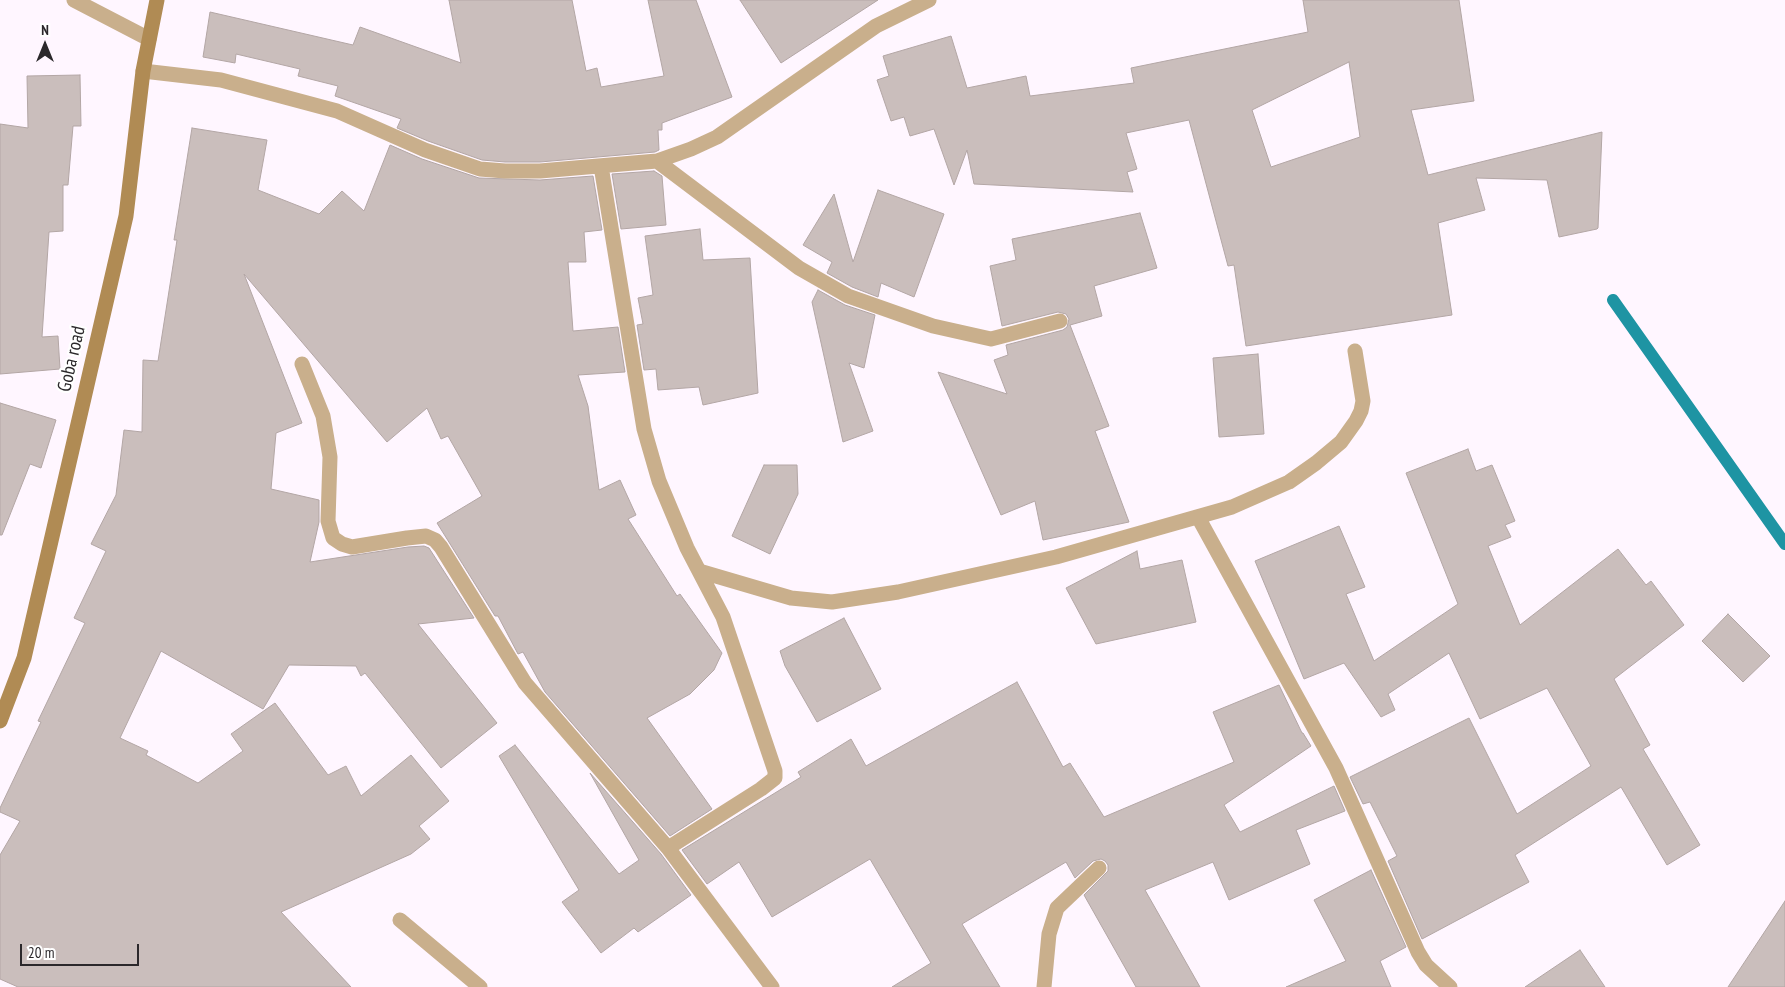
<!DOCTYPE html>
<html>
<head>
<meta charset="utf-8">
<style>
  body { margin:0 }
  #map { position:relative; width:1785px; height:987px; overflow:hidden; background:#fff6ff; font-family:"PT Sans Narrow",sans-serif }
  canvas { display:block }
  .north { position:absolute; left:20px; top:20px; width:50px; height:50px; -webkit-text-stroke:4px #fff; paint-order:stroke; rotate:0deg; font-size:14px; font-weight:700; line-height:20px; text-align:center; color:#2b282b }
  .north::after { content:''; display:block; margin:auto; width:18px; height:22px; background:#2b282b; clip-path:polygon(50% 0,100% 100%,50% 72%,0 100%) }
  .scale { position:absolute; left:20px; top:944px; width:119px; height:22px; box-sizing:border-box; border:2px solid #2b282b; border-top:0; padding-left:6px; font-size:15px; line-height:18px; white-space:nowrap; color:#2b282b; -webkit-text-stroke:4px #fff; paint-order:stroke }
</style>
</head>
<body>
<div id="map">
<canvas width="1785" height="987"></canvas>
<div class="north">N</div>
<div class="scale">20 m</div>
</div>
<script>
const g = document.querySelector('canvas').getContext('2d');
g.lineJoin = 'round';
const shape = rows => new Path2D(rows.map(r => 'M' + r).join(''));
function strokePath(path, color, width, dash) { g.strokeStyle = color; g.lineWidth = width; g.lineCap = dash ? 'butt' : 'round'; g.setLineDash(dash || []); g.stroke(path); }
function paint(path, color) { g.fillStyle = color; g.fill(path, 'evenodd'); }
function label(font, color, halo, rows, align = 'center') {
  g.font = font + ' "PT Sans Narrow",sans-serif'; g.lineWidth = 4.5; g.setLineDash([]); g.textBaseline = 'middle'; g.strokeStyle = halo; g.fillStyle = color; for (const [text, x, y, turn = 0] of rows) {
    g.save(); g.translate(x, y); g.rotate((+turn || 0) * Math.PI / 180); g.textAlign = isNaN(turn) ? turn : align; if (halo) g.strokeText(text, 0, 0); g.fillText(text, 0, 0); g.restore();
  }
}
const stream = shape([
  [1613,300,1785,544]
]);
const building = shape([
  [449,0,572,0,586,71,597,68,601,87,664,76,648,0,696,0,732,97,662,123,662,130,658,130,659,150,655,152,540,162,505,162,482,160,428,141,397,128,401,119,335,96,338,86,298,76,300,69,236,54,235,63,203,57,210,12,353,45,360,27,461,63,449,0],
  [740,0,878,0,781,63,740,0],
  [1303,0,1459,0,1474,101,1411,110,1428,175,1602,132,1598,228,1597,229,1559,237,1547,180,1476,178,1485,210,1438,223,1452,315,1246,346,1234,265,1228,266,1189,120,1126,133,1137,169,1127,172,1133,192,974,184,967,150,954,185,934,129,910,136,904,117,891,121,877,80,889,76,883,56,951,36,967,88,1026,76,1030,96,1134,83,1131,68,1308,32,1303,0],
  [1349,62,1360,137,1271,167,1252,110,1349,62],
  [80,75,81,126,73,126,68,185,63,185,63,231,49,232,42,337,58,336,60,369,0,374,0,124,28,128,27,76,80,75],
  [192,128,267,140,258,190,319,214,342,191,364,211,390,145,422,159,479,178,540,180,593,176,602,230,584,232,586,262,568,262,573,331,618,327,625,372,578,375,588,406,599,490,620,480,636,515,628,519,677,596,680,594,722,653,714,670,690,694,647,718,712,809,670,836,545,692,523,652,518,654,498,616,495,616,437,523,482,496,448,436,441,439,427,408,387,442,244,274,302,423,276,433,271,489,319,500,319,522,310,562,408,547,424,546,429,548,474,618,418,624,497,723,441,768,365,673,361,676,356,666,289,665,263,709,161,651,120,738,148,751,146,755,198,783,243,751,231,734,275,703,328,775,346,766,361,796,411,755,449,801,419,826,430,839,411,854,281,912,351,987,18,987,0,979,0,855,20,821,0,812,0,808,41,722,38,721,85,623,74,618,106,551,91,544,116,495,124,430,142,432,143,360,158,361,177,240,174,240,192,128],
  [654,171,662,176,666,225,621,229,612,174,654,171],
  [878,190,944,214,914,297,881,283,878,297,852,287,827,273,832,262,803,245,834,194,853,262,878,190],
  [1140,213,1157,268,1094,286,1102,316,1070,325,1109,426,1095,431,1129,522,1043,540,1035,501,1001,515,938,372,1007,394,994,360,1008,355,1006,345,1063,330,1067,327,1069,319,1066,314,1058,312,1002,326,990,266,1016,260,1012,239,1140,213],
  [700,229,703,260,750,258,758,393,703,405,699,387,658,390,656,369,644,370,637,325,643,324,638,298,653,295,645,236,700,229],
  [818,290,845,305,875,315,864,368,849,363,873,431,843,442,812,302,818,290],
  [1258,354,1264,434,1219,437,1213,358,1258,354],
  [0,403,56,420,41,468,30,464,2,535,0,535,0,403],
  [1468,449,1476,471,1492,465,1515,521,1505,525,1511,537,1488,546,1520,625,1618,549,1646,585,1651,581,1684,625,1614,679,1650,745,1643,749,1700,845,1667,865,1621,787,1515,855,1529,882,1422,939,1388,861,1397,856,1370,802,1363,804,1350,777,1469,718,1517,814,1591,766,1547,688,1480,719,1449,653,1388,694,1395,710,1381,717,1344,663,1304,679,1255,561,1339,526,1365,587,1346,594,1374,661,1458,604,1406,473,1468,449],
  [764,465,797,465,798,494,770,554,732,536,764,465],
  [1137,551,1140,569,1182,560,1196,622,1096,644,1066,588,1137,551],
  [1728,614,1770,656,1743,682,1702,641,1728,614],
  [844,618,881,689,817,722,785,666,780,651,844,618],
  [1017,682,1063,767,1070,763,1104,817,1234,762,1213,712,1279,685,1302,733,1303,733,1311,746,1224,805,1240,832,1334,786,1345,811,1296,830,1310,864,1229,900,1213,862,1145,890,1200,987,1136,987,1084,895,1108,871,1108,865,1105,861,1101,859,1093,861,1075,878,1066,862,962,924,1000,987,892,987,931,963,870,859,772,917,739,862,707,884,682,850,801,777,798,772,851,739,866,766,1017,682],
  [515,745,619,874,639,860,590,773,661,854,691,895,638,932,634,928,601,953,562,902,579,890,499,756,515,745],
  [1371,870,1406,947,1380,961,1391,987,1286,987,1346,961,1314,900,1371,870],
  [1785,901,1785,987,1728,987,1785,901],
  [1580,950,1605,987,1525,987,1580,950]
]);
const street = shape([
  [74,0,149,39],
  [143,71,221,80,337,111,425,150,480,169,505,171,540,171,657,161,691,149,717,137,876,26,929,0],
  [657,161,799,268,848,296,933,326,991,339,1060,321],
  [601,166,644,429,659,481,687,548,723,617,775,771,775,778,761,789,668,848],
  [302,364,323,416,330,457,328,521,333,538,342,544,352,547,407,538,426,536,435,540,441,547,525,683,668,848,772,987],
  [1198,517,1336,768,1418,952,1426,965,1450,987],
  [699,571,791,598,832,602,898,592,1056,557,1232,507,1289,482,1316,463,1341,442,1356,421,1361,411,1363,401,1355,351],
  [400,920,480,987],
  [1044,987,1049,934,1057,908,1099,868]
]);
const secondary = shape([
  [0,721,24,658,126,216,143,71,157,0]
]);
const streetNames = [
  ["Goba road",72,359,-77]
];
strokePath(stream, '#1e94a3', 12);
paint(building, '#cabebc');
strokePath(building, '#b3a6a5', 1);
strokePath(street, '#c9af8c', 15);
strokePath(secondary, '#b08b54', 15);
label('19px', '#2b282b', '#fff', streetNames);
</script>
</body>
</html>
